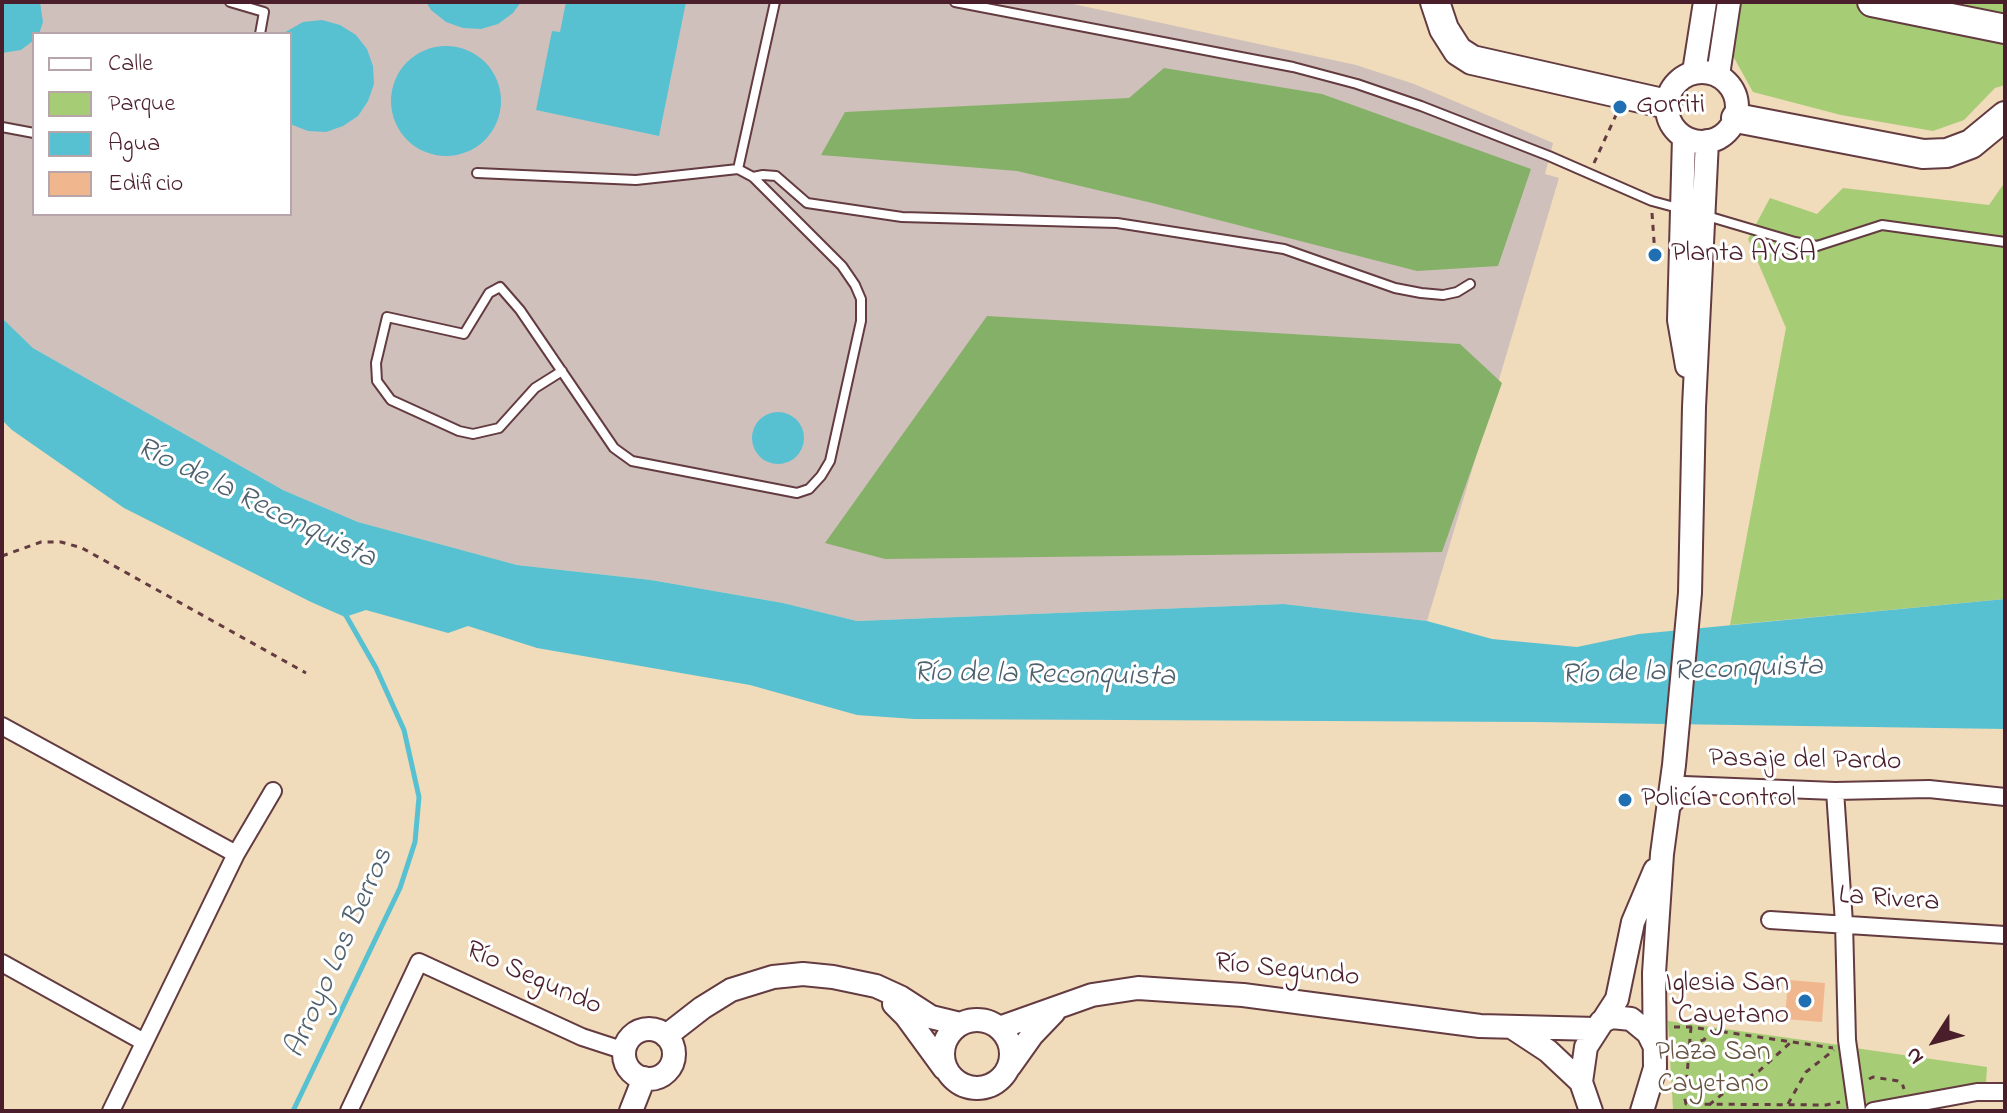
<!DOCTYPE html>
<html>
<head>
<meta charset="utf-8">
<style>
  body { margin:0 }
  #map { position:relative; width:2007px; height:1113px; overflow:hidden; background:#f0dbba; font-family:"Indie Flower",sans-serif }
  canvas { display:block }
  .frame { position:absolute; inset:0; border:4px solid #4a1f2b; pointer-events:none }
  .legend { position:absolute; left:32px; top:32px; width:260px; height:184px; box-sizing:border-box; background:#fff; border:2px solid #b7a5aa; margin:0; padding:10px 14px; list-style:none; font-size:24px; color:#4a1f2b }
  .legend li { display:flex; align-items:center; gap:16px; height:40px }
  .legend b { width:40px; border:2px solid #b7a5aa }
  .north { position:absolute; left:1895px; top:1001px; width:80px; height:80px; -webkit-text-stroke:6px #fff; paint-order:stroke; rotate:234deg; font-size:22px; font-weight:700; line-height:32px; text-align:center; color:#4a1f2b }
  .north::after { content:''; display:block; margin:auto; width:28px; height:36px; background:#4a1f2b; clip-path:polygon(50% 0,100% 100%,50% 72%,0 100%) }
</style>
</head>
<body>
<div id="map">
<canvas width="2007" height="1113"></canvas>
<div class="frame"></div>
<ul class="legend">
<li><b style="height:10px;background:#fff"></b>Calle</li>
<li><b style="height:22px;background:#a7cc76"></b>Parque</li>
<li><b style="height:22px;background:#57c1d2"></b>Agua</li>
<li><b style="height:22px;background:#f0b68e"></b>Edificio</li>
</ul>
<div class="north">N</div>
</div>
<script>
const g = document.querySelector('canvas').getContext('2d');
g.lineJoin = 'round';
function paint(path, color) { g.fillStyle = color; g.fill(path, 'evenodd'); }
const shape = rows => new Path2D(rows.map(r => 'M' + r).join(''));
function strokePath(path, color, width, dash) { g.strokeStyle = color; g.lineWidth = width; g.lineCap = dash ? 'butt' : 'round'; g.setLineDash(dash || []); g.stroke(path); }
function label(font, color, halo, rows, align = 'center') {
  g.font = font + ' "Indie Flower",sans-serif'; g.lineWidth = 6; g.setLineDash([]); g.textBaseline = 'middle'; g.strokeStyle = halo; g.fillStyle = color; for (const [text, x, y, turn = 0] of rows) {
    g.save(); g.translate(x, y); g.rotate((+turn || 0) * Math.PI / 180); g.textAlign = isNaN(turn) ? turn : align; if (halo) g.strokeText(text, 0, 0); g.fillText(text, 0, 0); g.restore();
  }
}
const industrial = shape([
  [2,2,1064,2,1356,65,1414,84,1553,143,1545,174,1559,178,1427,621,1284,604,857,621,783,603,651,580,517,565,358,522,283,490,33,348,2,318],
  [34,34,290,34,290,214,34,214]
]);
const green = shape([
  [1740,2,2005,2,2005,85,1995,88,1964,120,1933,131,1841,115,1753,92,1733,56],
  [2005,182,2005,599,1730,625,1786,328,1748,239,1770,198,1817,214,1843,188,1989,205],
  [1668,1021,1839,1045,1851,1101,1845,1110,1842,1111,1680,1111,1673,1109],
  [1855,1048,1987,1067,1986,1083,1964,1085,1869,1105,1861,1099]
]);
const forest = shape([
  [1164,68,1322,94,1531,169,1498,266,1417,271,1152,203,1017,171,821,155,845,112,1129,98],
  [987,316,1460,344,1502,383,1442,552,885,559,825,543]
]);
const water = shape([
  [2,2,40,2,43,22,39,34,34,34,34,40,21,50,2,53],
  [426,2,521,2,513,13,498,24,481,29,463,28,446,22,431,10],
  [566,2,686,2,659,136,536,110,552,31,560,32],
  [322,20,340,25,356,35,367,49,373,66,374,84,368,101,358,116,343,126,326,132,308,131,290,124,290,34,282,34,303,22],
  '391 101a55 55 0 1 1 110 0a55 55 0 1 1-110 0Z',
  [2,318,33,348,283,490,358,522,517,565,651,580,783,603,857,621,1284,604,1427,621,1492,639,1577,647,1639,634,2005,599,2005,729,1535,722,914,719,857,715,750,685,537,648,468,626,448,633,366,610,345,617,311,602,124,508,12,430,2,420],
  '752 438a26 26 0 1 1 52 0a26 26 0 1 1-52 0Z'
]);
const stream = shape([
  [293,1111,400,888,415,842,419,797,404,730,376,668,344,612]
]);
const building = shape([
  [1788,980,1825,983,1822,1022,1785,1019]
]);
const path = shape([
  [1594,163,1616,115],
  [1652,213,1655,255],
  [2,556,41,542,61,542,82,548,306,673],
  [1674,1027,1691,1027,1833,1048],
  [1691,1027,1685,1099,1686,1104,1826,1105,1840,1102],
  [1689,1044,1704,1040,1710,1030],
  [1869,1079,1873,1077,1898,1081,1902,1083,1904,1089],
  [1788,1104,1806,1072,1834,1050],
  [1709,1105,1731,1087,1759,1071,1791,1042]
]);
const lane = shape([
  [230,2,264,12,260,34],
  [955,2,1293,67,1357,84,1421,106,1549,156,1652,201,1678,208],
  [2,127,34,133],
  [477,173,636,180,738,169,775,2],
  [753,177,763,175,776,176,807,203,902,217,1117,223,1284,249,1395,288,1421,293,1443,295,1457,292,1470,284],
  [1707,216,1795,242,1817,246,1882,225,2005,242],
  [562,371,535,388,499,428,473,434,459,431,391,400,377,381,376,363,387,317,464,334,489,293,500,287,520,310,614,448,632,461,797,493,809,489,821,476,830,461,861,321,861,299,855,285,842,266,753,177,738,169]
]);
const street = shape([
  [2,726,236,854],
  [1835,791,1844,923,1847,1040,1857,1111],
  [1675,803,1677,790,1684,785,1835,791,1929,789,2005,797],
  [1770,920,2005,935],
  [2,963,144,1042],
  [111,1111,236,854,273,791],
  [349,1111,419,962,582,1037,625,1051],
  [1873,1111,1977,1092,2005,1092]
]);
const secondary = shape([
  '1667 107a35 35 0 1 1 70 0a35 35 0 1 1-70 0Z',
  [1694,72,1705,2],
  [1718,75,1729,2],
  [1684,137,1679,320,1687,366],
  [894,1004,906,1016,944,1068],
  '943 1054a34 34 0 1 1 68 0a34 34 0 1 1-68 0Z',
  [1601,1022,1612,1017,1631,1019,1648,1033,1655,1047],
  [999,1028,1092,995,1138,988,1243,995,1480,1026,1596,1029],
  [1513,1028,1548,1051,1581,1082],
  '624 1054a25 25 0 1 1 50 0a25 25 0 1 1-50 0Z',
  [666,1036,702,1008,731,990,773,977,803,974,833,977,876,986,900,997,931,1017,960,1024],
  [1010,1066,1032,1035,1054,1012],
  [631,1111,644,1078],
  [1591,1111,1581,1082,1586,1047,1617,999,1633,922,1655,870],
  [1642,1111,1655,1068,1654,973,1662,854,1674,765,1690,593,1694,407,1707,141]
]);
const highway = shape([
  [1435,2,1444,29,1458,51,1472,60,1667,104],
  [1872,2,2005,29],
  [1736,118,1923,154,1947,153,1971,144,2005,116]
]);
const markers = [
  [1620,107,8,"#1f6fb2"],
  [1655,255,8,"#1f6fb2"],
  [1625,800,8,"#1f6fb2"],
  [1805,1001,8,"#1f6fb2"]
];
const poiNames = [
  ["Gorriti",1636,107],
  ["Planta AYSA",1671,255],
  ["Policía control",1641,800],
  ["Iglesia San",1789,985,"right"],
  ["Cayetano",1789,1017,"right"]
];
const streetNames = [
  ["Pasaje del Pardo",1805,762,1],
  ["La Rivera",1889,901,4],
  ["Río Segundo",1287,972,6],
  ["Río Segundo",533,980,24]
];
const parkNames = [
  ["Plaza San",1713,1054],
  ["Cayetano",1713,1086]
];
const waterNames = [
  ["Río de la Reconquista",255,505,26],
  ["Río de la Reconquista",1692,673,-2],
  ["Río de la Reconquista",1044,677,1],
  ["Arroyo Los Berros",341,954,-66]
];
paint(industrial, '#cfc0bb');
paint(green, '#a7cc76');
paint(forest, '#85b067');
paint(water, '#57c1d2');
strokePath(stream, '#57c1d2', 5);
paint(building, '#f0b68e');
strokePath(lane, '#633b40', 12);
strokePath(street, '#633b40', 20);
strokePath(secondary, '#633b40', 26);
strokePath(highway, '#633b40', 32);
strokePath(path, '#633b40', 3, [6, 6]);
strokePath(lane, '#fff', 8);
strokePath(street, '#fff', 16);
strokePath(secondary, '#fff', 22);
strokePath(highway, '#fff', 28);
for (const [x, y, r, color] of markers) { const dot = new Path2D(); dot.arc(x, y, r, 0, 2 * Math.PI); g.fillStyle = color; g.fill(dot); strokePath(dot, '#fff', 3); }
label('28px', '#4a1f2b', '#fff', poiNames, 'left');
label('28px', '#4a1f2b', '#fff', streetNames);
label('28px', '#665342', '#fff', parkNames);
label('italic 30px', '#4f606e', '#fff', waterNames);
</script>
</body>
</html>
